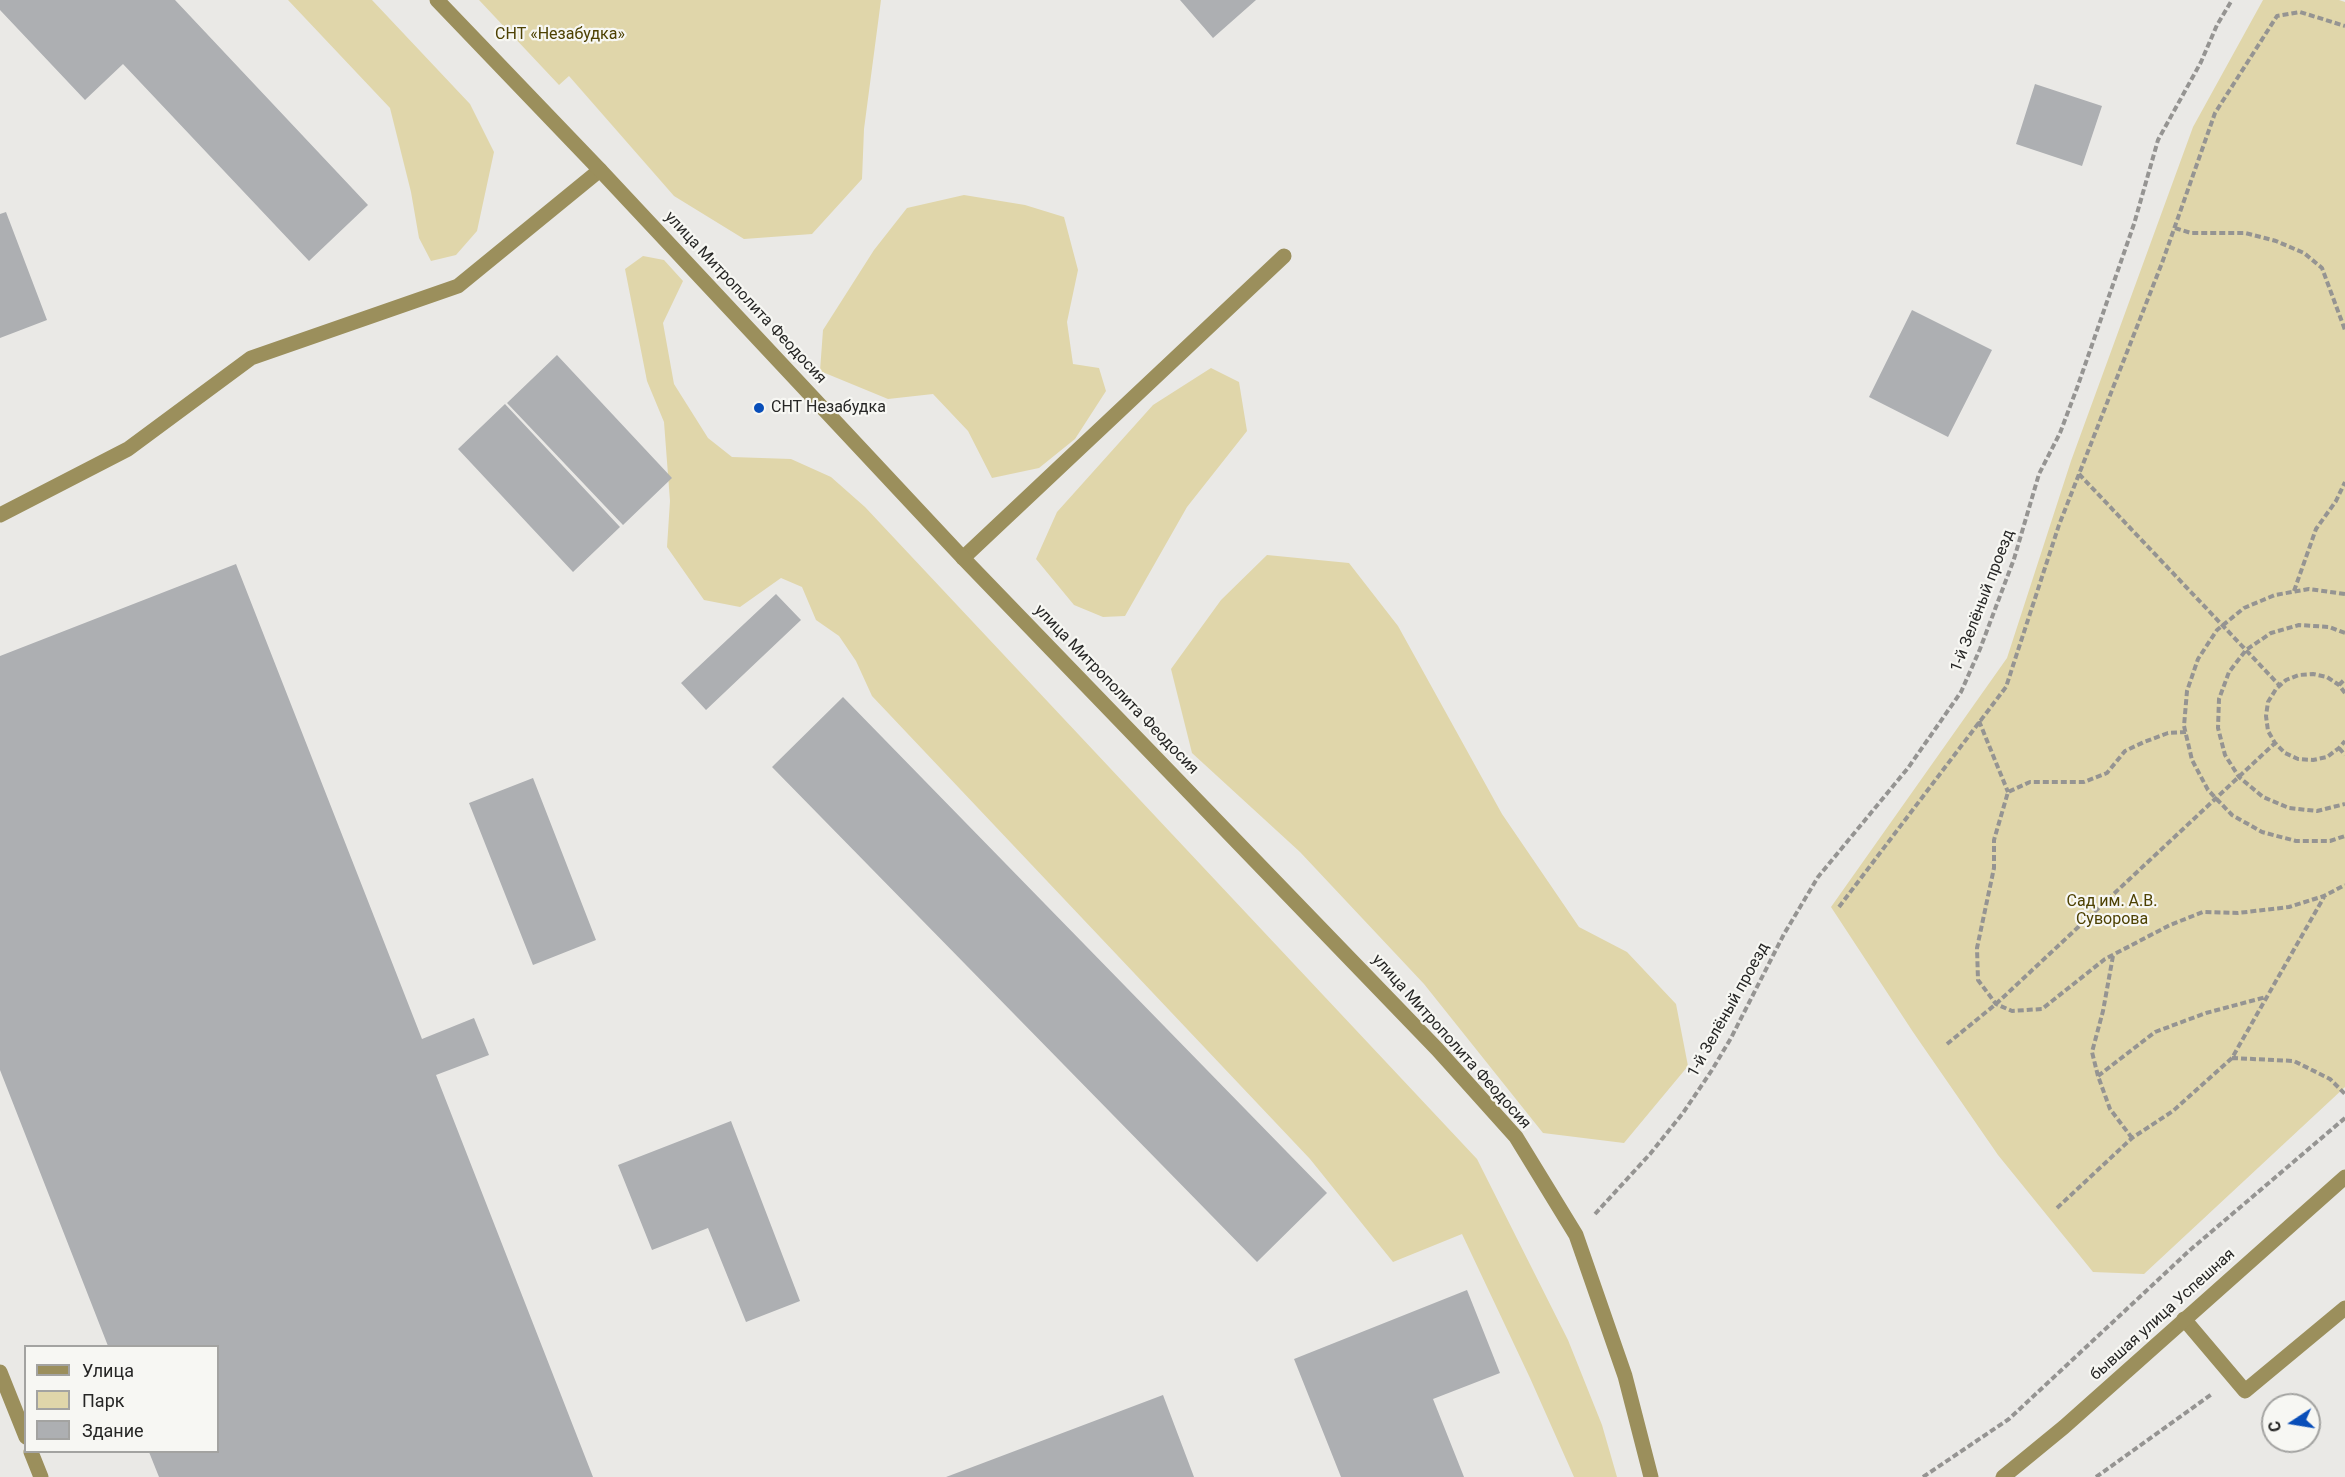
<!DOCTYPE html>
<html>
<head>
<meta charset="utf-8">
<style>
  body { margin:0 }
  #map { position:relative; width:2345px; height:1477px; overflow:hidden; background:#eae9e6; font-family:Roboto,sans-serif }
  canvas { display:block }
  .legend { position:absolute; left:24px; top:1345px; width:195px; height:108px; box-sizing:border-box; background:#f7f7f3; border:2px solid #a3a3a1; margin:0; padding:8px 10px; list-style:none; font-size:18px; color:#262625 }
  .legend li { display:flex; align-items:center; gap:12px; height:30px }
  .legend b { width:30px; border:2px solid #a3a3a1 }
  .north { position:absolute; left:2261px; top:1393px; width:60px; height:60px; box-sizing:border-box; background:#f7f7f3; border:2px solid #a3a3a1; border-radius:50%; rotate:258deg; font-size:16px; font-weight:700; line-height:24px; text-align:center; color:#262625 }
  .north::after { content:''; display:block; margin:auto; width:21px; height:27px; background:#094eb9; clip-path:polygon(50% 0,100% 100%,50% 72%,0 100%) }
</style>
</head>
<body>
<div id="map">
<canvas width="2345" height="1477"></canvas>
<ul class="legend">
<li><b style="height:8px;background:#9b8f5c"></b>Улица</li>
<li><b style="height:16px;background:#e0d6aa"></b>Парк</li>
<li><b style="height:16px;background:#adafb2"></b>Здание</li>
</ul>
<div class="north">С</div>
</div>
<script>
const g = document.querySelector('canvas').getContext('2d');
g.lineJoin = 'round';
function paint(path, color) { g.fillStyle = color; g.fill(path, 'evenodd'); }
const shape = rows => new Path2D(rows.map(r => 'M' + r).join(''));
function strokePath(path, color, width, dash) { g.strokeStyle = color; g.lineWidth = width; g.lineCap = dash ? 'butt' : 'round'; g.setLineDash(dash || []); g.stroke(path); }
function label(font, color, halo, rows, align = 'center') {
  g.font = font + ' Roboto,sans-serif'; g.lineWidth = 4.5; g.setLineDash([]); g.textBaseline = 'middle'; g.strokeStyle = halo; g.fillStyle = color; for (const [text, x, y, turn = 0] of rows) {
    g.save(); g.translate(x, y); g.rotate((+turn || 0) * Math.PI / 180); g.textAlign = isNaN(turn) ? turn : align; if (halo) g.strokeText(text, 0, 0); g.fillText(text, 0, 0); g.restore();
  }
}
const green = shape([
  [288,0,372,0,470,104,494,152,477,231,456,255,431,261,419,238,411,192,390,108],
  [479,0,881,0,864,129,862,179,812,234,744,239,674,196,569,76,559,85],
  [2263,0,2339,0,2345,2,2345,1087,2144,1274,2093,1272,1998,1155,1913,1032,1831,907,2007,658,2071,461,2193,127],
  [964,195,1025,205,1064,217,1078,270,1067,322,1073,364,1099,368,1106,391,1075,439,1039,468,992,478,968,431,933,394,888,399,820,371,823,330,874,250,907,208],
  [643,256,664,260,683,281,663,323,674,384,708,438,732,457,791,459,831,477,865,507,1477,1159,1568,1340,1602,1425,1617,1477,1574,1477,1530,1378,1462,1234,1393,1262,1310,1159,872,696,856,661,839,636,816,620,802,587,781,578,740,607,704,600,667,547,670,501,664,422,647,381,625,269],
  [1211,368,1239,382,1247,431,1187,507,1125,616,1103,617,1074,605,1036,559,1057,512,1153,405],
  [1267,555,1349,563,1398,626,1502,814,1579,927,1627,952,1676,1004,1688,1066,1624,1143,1543,1133,1424,984,1300,852,1192,753,1171,669,1221,600]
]);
const building = shape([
  [0,0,175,0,368,205,309,261,123,64,85,100,0,10],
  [1180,0,1256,0,1213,38],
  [2035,84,2102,106,2082,166,2016,144],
  [6,212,47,320,0,338,0,214],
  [1912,310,1992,350,1948,437,1869,397],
  [557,355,672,478,623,525,507,403],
  [505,404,620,527,573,572,458,449],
  [236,564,422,1039,474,1018,489,1055,436,1075,593,1477,159,1477,149,1452,218,1452,218,1346,108,1346,0,1070,0,656],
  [776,594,801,620,706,710,681,683],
  [843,697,1327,1193,1257,1262,772,767],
  [533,778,596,940,533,965,469,803],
  [731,1121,800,1301,746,1322,708,1228,652,1250,618,1165],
  [1467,1290,1500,1373,1433,1399,1464,1477,1341,1477,1294,1359],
  [1163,1395,1194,1477,946,1477]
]);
const path = shape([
  [2175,228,2191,233,2245,233,2276,241,2304,253,2322,268,2345,330],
  [2079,474,2280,686],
  [2294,591,2316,529,2336,501,2345,482],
  [2345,594,2309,589,2275,595,2244,608,2217,630,2198,659,2187,691,2184,726,2192,760,2208,790,2232,815,2262,832,2296,841,2330,841,2345,836],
  [2345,633,2329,627,2299,625,2271,633,2246,650,2229,672,2219,699,2218,728,2225,755,2239,777,2263,797,2289,808,2317,811,2345,804],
  [2339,685,2345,679],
  [2345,693,2339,685,2327,677,2313,674,2299,675,2286,680,2276,689,2268,702,2266,716,2268,731,2275,743,2285,753,2298,759,2313,760,2327,757,2339,748,2345,741],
  [1979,721,2008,792],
  [2186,732,2168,733,2144,742,2125,751,2107,773,2084,782,2030,782,2008,792,1994,840,1994,868,1977,948,1978,980,1996,1004,2012,1011,2042,1009,2105,959,2170,925,2203,912,2238,913,2289,907,2324,896,2345,885],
  [2339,748,2345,755],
  [1839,907,2006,687,2059,525,2162,263,2215,113,2277,16,2300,12,2345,26],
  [2113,956,2103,1011,2092,1052,2098,1076,2110,1109,2132,1138],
  [1947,1044,1996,1004,2275,743],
  [2232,1058,2294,1061,2330,1079,2345,1094],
  [2098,1076,2155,1032,2206,1013,2266,997],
  [2057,1208,2132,1138,2173,1111,2232,1058,2324,897],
  [1595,1214,1650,1154,1683,1113,1712,1070,1731,1038,1784,934,1818,877,1908,768,1961,692,1980,649,2014,559,2039,474,2060,433,2077,388,2134,224,2158,140,2201,62,2217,25,2232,0],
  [1923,1477,2009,1419,2190,1250,2345,1118],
  [2096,1477,2212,1394]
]);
const service = shape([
  [0,515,128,449,251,358,458,286,600,170],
  [963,558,1284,256],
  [2184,1319,2245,1391,2345,1308],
  [0,1372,26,1437],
  [31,1452,41,1477]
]);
const minor = shape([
  [437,0,600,170,963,558,1437,1049,1516,1137,1576,1235,1625,1376,1651,1477],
  [2003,1477,2064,1427,2345,1177]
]);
const markers = [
  [759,408,6,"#094eb9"]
];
const parkNames = [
  ["СНТ «Незабудка»",560,35],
  ["Сад им. А.В.",2112,902],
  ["Суворова",2112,920]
];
const streetNames = [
  ["улица Митрополита Феодосия",745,298,47],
  ["1-й Зелёный проезд",1983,601,-69],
  ["улица Митрополита Феодосия",1116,690,46],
  ["1-й Зелёный проезд",1729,1010,-61],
  ["улица Митрополита Феодосия",1451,1042,48],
  ["бывшая улица Успешная",2163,1315,-42]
];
const poiNames = [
  ["СНТ Незабудка",771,408]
];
paint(green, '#e0d6aa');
paint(building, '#adafb2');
strokePath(path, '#959492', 4, [6, 3]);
strokePath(service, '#9b8f5c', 15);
strokePath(minor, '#9b8f5c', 15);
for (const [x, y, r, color] of markers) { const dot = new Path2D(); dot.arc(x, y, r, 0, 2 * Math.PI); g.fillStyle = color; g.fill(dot); strokePath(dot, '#f7f7f3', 2); }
label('16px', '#4d4102', '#f7f7f3', parkNames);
label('16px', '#262625', '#f7f7f3', streetNames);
label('16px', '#262625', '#f7f7f3', poiNames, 'left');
</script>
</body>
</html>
